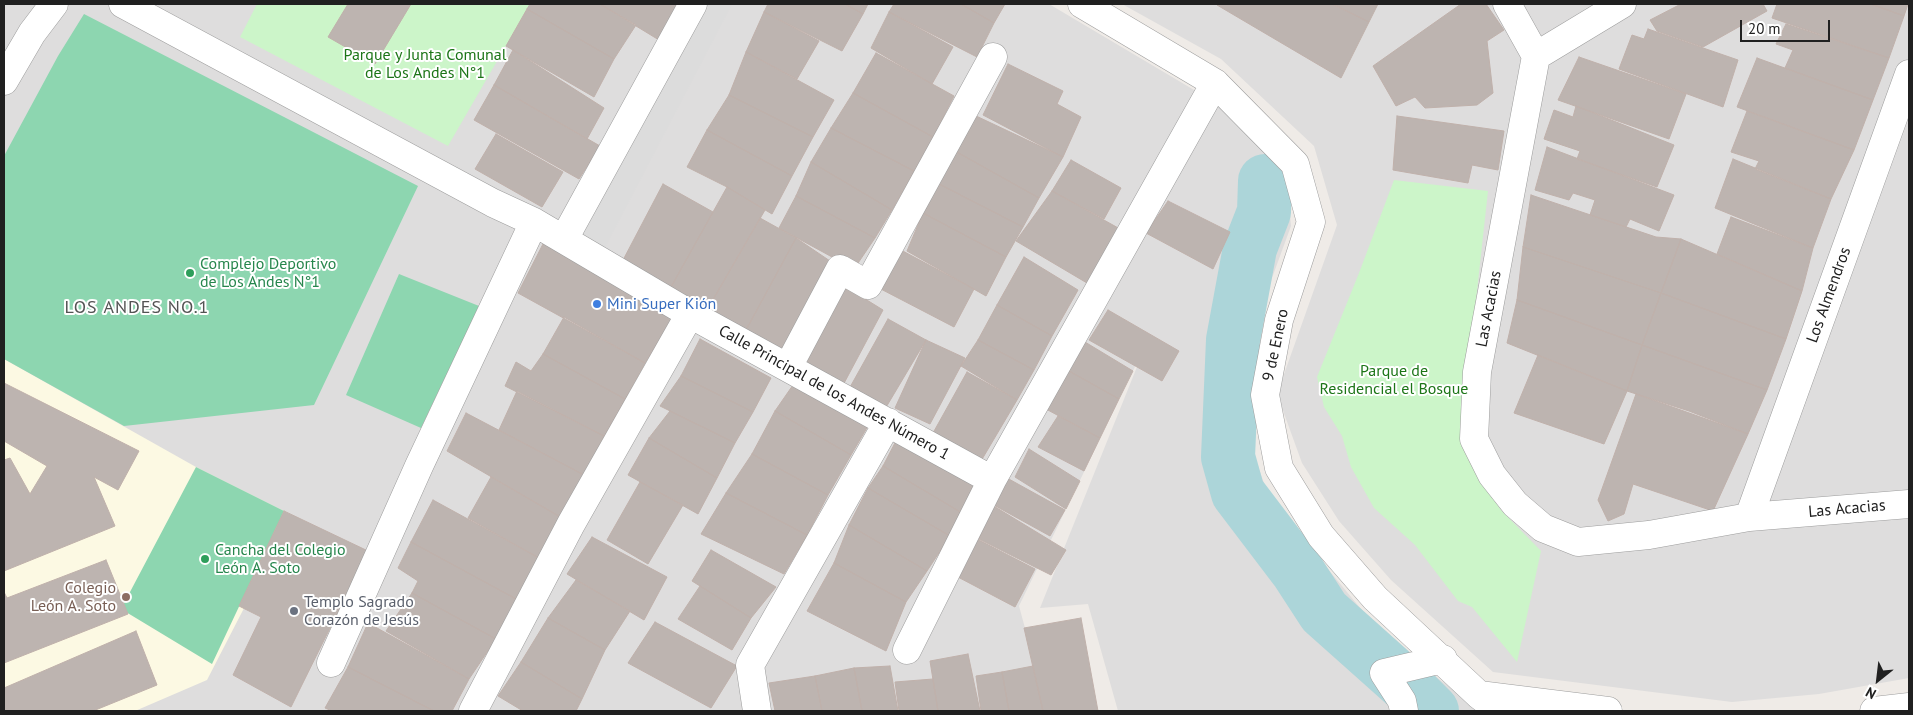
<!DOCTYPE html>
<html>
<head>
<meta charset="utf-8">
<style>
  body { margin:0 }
  #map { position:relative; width:1913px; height:715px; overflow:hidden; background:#efebe7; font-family:"PT Sans",sans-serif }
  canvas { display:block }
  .frame { position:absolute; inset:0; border:5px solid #202020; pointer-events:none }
  .north { position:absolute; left:1853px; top:655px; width:50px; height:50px; -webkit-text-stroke:4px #fff; paint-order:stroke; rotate:209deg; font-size:14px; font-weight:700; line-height:20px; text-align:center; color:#202020 }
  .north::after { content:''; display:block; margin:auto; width:18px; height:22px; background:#202020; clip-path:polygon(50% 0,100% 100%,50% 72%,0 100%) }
  .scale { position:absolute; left:1740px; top:20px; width:90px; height:22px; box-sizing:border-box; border:2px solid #202020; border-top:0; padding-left:6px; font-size:15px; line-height:18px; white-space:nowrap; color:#202020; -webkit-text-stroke:4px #fff; paint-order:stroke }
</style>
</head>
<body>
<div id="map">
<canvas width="1913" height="715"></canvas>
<div class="frame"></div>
<div class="north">N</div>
<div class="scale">20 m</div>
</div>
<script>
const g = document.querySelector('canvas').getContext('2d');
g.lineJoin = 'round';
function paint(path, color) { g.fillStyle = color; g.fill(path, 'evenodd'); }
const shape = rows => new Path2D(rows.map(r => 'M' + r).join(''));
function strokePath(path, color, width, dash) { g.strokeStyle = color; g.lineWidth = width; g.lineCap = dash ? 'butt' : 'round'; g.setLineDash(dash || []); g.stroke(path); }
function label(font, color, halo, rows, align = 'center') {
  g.font = font + ' "PT Sans",sans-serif'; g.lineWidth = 4; g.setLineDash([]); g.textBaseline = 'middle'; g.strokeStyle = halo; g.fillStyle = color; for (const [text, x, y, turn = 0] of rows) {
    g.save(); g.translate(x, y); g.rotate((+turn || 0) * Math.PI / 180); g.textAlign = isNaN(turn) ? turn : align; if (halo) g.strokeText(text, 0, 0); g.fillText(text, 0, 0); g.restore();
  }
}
const residential = shape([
  [4,4,1049,4,1216,103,1259,146,1287,186,1291,226,1261,308,1249,395,1250,443,1266,489,1308,545,1361,609,1439,679,1467,700,1549,711,1118,711,1088,604,1040,608,1147,342,1019,606,1025,628,1081,619,1098,711,4,711],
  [1122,4,1909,4,1909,678,1819,694,1732,702,1493,672,1391,580,1339,521,1302,463,1277,394,1337,225,1314,146,1221,59]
]);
const education = shape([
  [4,359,196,467,292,515,207,680,135,711,4,711]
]);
const park = shape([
  [257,4,530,4,448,146,240,37],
  [1394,180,1488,191,1465,400,1462,447,1500,509,1541,551,1517,662,1472,607,1458,601,1415,545,1374,508,1351,467,1342,436,1324,407,1317,377,1359,273]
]);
const pitch = shape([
  [84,14,418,186,314,405,124,426,4,359,4,156,58,56],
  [399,274,479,306,421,428,346,395],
  [196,467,284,511,212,664,121,609]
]);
const parking = shape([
  [699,4,732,4,602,253,571,237]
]);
const river = shape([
  [1265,181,1264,212,1250,248,1233,340,1228,457,1238,493,1298,572,1324,612,1407,686,1432,711]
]);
const building = shape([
  [348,4,411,4,375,64,328,37,348,4],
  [530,4,600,4,636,25,614,59,527,9,530,4],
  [600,4,679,4,659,40,600,4],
  [768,4,845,4,863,14,842,51,764,12,768,4],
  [845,4,868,4,863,14,845,4],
  [894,4,961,4,994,23,977,57,889,12,894,4],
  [961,4,1005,4,994,23,961,4],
  [1218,4,1332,4,1369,22,1341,78,1217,5,1218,4],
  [1333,4,1378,4,1369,22,1333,4],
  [1461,4,1486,4,1504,30,1487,41,1493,93,1477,105,1425,108,1415,97,1396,106,1373,66,1461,4],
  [1681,4,1763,4,1767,11,1703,47,1657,31,1650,20,1681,4],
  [1777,4,1871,4,1904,16,1889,58,1772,18,1777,4],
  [1871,4,1908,4,1904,16,1871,4],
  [527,9,614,59,594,97,506,46,527,9],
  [764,12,819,41,797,79,746,52,764,12],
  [889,12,953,47,932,84,871,48,889,12],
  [1786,24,1889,58,1873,100,1785,68,1793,50,1776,44,1786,24],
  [1648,29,1738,60,1723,107,1619,69,1632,35,1644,39,1648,29],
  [513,50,604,108,587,139,494,85,513,50],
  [746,52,834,100,813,137,729,95,746,52],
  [876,53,954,96,933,137,853,93,876,53],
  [1579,57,1686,94,1669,139,1558,100,1579,57],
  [1757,58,1873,100,1854,150,1737,107,1757,58],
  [1008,64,1063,91,1057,104,1081,117,1063,157,983,115,1008,64],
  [494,85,600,146,579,179,474,120,494,85],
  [853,93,933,137,914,171,831,128,853,93],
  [729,95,813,137,792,176,707,130,729,95],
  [1576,106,1674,145,1657,187,1577,159,1580,151,1544,139,1554,110,1573,117,1576,106],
  [1747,111,1854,150,1831,199,1755,169,1759,161,1731,152,1747,111],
  [974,115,1063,157,1039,198,955,151,974,115],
  [1397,116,1504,131,1498,170,1472,165,1468,183,1393,170,1397,116],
  [831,128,914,171,892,210,811,162,831,128],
  [707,130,792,176,772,214,727,187,687,167,707,130],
  [496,134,563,172,542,207,475,169,496,134],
  [1547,147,1674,195,1659,231,1630,219,1626,227,1590,215,1595,200,1573,193,1569,200,1535,190,1547,147],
  [955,151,1039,198,1023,227,939,184,955,151],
  [1733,159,1831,199,1813,248,1715,208,1733,159],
  [1071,160,1121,188,1104,219,1052,191,1071,160],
  [811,162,892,210,875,238,796,196,811,162],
  [663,184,713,212,671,287,622,262,663,184],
  [939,184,1023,227,1006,257,923,213,939,184],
  [727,187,765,210,707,310,671,287,727,187],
  [1052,191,1120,229,1087,283,1016,241,1052,191],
  [1531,195,1656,237,1681,239,1661,293,1523,247,1531,195],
  [796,196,875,238,854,269,779,228,796,196],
  [1168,201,1230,232,1213,269,1146,233,1168,201],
  [923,213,1006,257,986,296,907,251,923,213],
  [1731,217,1813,248,1802,291,1717,254,1731,217],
  [760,218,796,238,746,330,707,310,760,218],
  [796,238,833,263,786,356,746,330,796,238],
  [1681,239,1802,291,1786,339,1661,293,1681,239],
  [544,242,674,315,645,363,518,293,544,242],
  [1523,247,1661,293,1642,345,1517,300,1523,247],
  [899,249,974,289,954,327,877,287,899,249],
  [1024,257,1078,290,1052,336,997,305,1024,257],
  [841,284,883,310,842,387,801,360,841,284],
  [1661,293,1786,339,1767,390,1642,345,1661,293],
  [1517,300,1642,345,1627,391,1507,343,1517,300],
  [997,305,1052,336,1034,370,978,340,997,305],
  [1108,310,1179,351,1162,381,1089,340,1108,310],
  [564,317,645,363,625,399,543,354,564,317],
  [888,319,926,340,885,409,849,389,888,319],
  [700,339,771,378,753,412,681,376,700,339],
  [1080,339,1133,371,1119,399,1069,371,1080,339],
  [926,340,965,358,930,424,895,408,926,340],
  [978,340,1034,370,1017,400,961,366,978,340],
  [1642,345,1767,390,1748,434,1689,411,1627,391,1642,345],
  [543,354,625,399,604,436,505,386,516,362,531,371,543,354],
  [1538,355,1627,391,1604,444,1514,413,1538,355],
  [1069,371,1119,399,1100,438,1046,409,1069,371],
  [967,372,1017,400,981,461,933,433,967,372],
  [681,376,753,412,735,443,660,406,681,376],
  [4,383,139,451,118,490,94,477,115,526,4,571,4,460,10,458,30,494,47,466,4,441,4,383],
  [793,385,868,426,851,455,775,411,793,385],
  [517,391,604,436,584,475,499,430,517,391],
  [1636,394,1748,434,1713,511,1633,484,1624,514,1608,521,1598,500,1636,394],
  [670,411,735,443,717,478,649,438,670,411],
  [775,411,851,455,828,495,752,454,775,411],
  [466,413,584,475,562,518,447,451,466,413],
  [1058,416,1100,438,1084,471,1038,447,1058,416],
  [649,438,717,478,698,514,628,475,649,438],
  [897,439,975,484,962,513,883,466,897,439],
  [1029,449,1080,481,1066,509,1015,477,1029,449],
  [752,454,828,495,807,535,726,493,752,454],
  [883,466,962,513,950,536,868,488,883,466],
  [491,477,562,518,539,558,468,518,491,477],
  [1007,478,1065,510,1050,536,992,504,1007,478],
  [640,482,683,505,648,564,607,540,640,482],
  [868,488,950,536,927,571,849,525,868,488],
  [726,493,807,535,784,574,701,534,726,493],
  [433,500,539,558,518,600,411,542,433,500],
  [992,505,1066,550,1051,575,979,539,992,505],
  [284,511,368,551,291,707,233,675,261,617,239,606,284,511],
  [849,525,927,571,906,602,834,563,849,525],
  [592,537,667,577,644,620,567,574,592,537],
  [975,538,1035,569,1015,607,956,576,975,538],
  [411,542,518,600,496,639,412,593,418,581,398,568,411,542],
  [711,550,776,587,751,618,692,581,711,550],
  [106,560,128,614,4,663,4,592,7,598,106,560],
  [834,563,906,602,886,651,807,611,834,563],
  [576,580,630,611,605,650,548,618,576,580],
  [700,586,751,618,732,650,678,619,700,586],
  [412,593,496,639,469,679,386,631,412,593],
  [548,618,605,650,582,699,521,662,548,618],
  [1081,618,1098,711,1043,711,1024,628,1081,618],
  [655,622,737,666,711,708,628,663,655,622],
  [368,623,469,679,452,711,434,711,348,667,368,623],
  [136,631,157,685,93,711,4,711,4,688,136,631],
  [968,654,980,711,938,711,930,661,968,654],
  [521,662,582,699,576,711,523,711,498,696,521,662],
  [890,666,898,711,862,711,854,668,890,666],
  [1033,666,1043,711,1009,711,1002,672,1033,666],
  [348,667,434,711,332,711,325,708,348,667],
  [854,668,862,711,822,711,815,676,854,668],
  [1002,672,1009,711,981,711,976,676,1002,672],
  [815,676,822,711,775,711,769,683,815,676],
  [933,679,938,711,899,711,895,682,933,679]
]);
const minor = shape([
  [123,4,493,203,534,222,690,314,992,480],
  [1082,4,1215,83,1295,164,1311,222,1279,320,1265,395,1279,468,1321,536,1375,598,1479,695,1500,711],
  [1507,4,1536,56,1477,372,1474,439,1492,475,1515,504,1543,528,1578,542,1649,535,1749,517,1909,504],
  [1536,56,1622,4],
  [4,81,32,33,54,4],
  [564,239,693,4],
  [788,367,840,269,868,285,993,57],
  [1749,517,1909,74],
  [907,650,992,480,1215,83],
  [331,663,419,466,534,222],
  [1479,695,1608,711],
  [473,711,571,524,690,314],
  [757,711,750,665,888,422],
  [1404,711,1402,701,1384,673,1443,659],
  [1874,711,1909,707]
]);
const markers = [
  [190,273,5,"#2e9e5b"],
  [597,304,5,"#3f7fe0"],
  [205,559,5,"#2e9e5b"],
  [126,597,5,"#8d6e63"],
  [294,611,5,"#6b7280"]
];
const parkNames = [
  ["Parque y Junta Comunal",425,55],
  ["de Los Andes N°1",425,73],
  ["Parque de",1394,371],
  ["Residencial el Bosque",1394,389]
];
const leisureNames = [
  ["Complejo Deportivo",200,264],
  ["de Los Andes N°1",200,282],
  ["Cancha del Colegio",215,550],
  ["León A. Soto",215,568]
];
const streetNames = [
  ["Los Almendros",1829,295,-70],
  ["Las Acacias",1489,309,-79],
  ["9 de Enero",1276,345,-78],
  ["Calle Principal de los Andes Número 1",834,393,29],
  ["Las Acacias",1847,509,-5]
];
const shopNames = [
  ["Mini Super Kión",607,304]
];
const educationNames = [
  ["Colegio",116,588],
  ["León A. Soto",116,606]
];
const worshipNames = [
  ["Templo Sagrado",304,602],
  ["Corazón de Jesús",304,620]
];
const neighbourhoodNames = [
  ["LOS ANDES NO.1",137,308]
];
paint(residential, '#dedddd');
paint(education, '#fcf9e3');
paint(park, '#ccf5c9');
paint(pitch, '#8dd6b0');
paint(parking, '#dcdcdc');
strokePath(river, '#acd5d9', 54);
paint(building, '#bdb4b0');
strokePath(building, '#c0b1ab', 1);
strokePath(minor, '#9d9d9d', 29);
strokePath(minor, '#fff', 28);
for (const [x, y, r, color] of markers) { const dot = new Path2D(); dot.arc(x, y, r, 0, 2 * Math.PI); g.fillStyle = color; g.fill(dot); strokePath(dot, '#fff', 2); }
label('16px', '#1c7517', '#fff', parkNames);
label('16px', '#27864d', '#fff', leisureNames, 'left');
label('16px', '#202020', '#fff', streetNames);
label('16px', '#366cbe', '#fff', shopNames, 'left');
label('16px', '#785e54', '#fff', educationNames, 'right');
label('16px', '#5b616d', '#fff', worshipNames, 'left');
g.letterSpacing = '1px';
label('18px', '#535353', '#fff', neighbourhoodNames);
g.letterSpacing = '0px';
</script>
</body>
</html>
